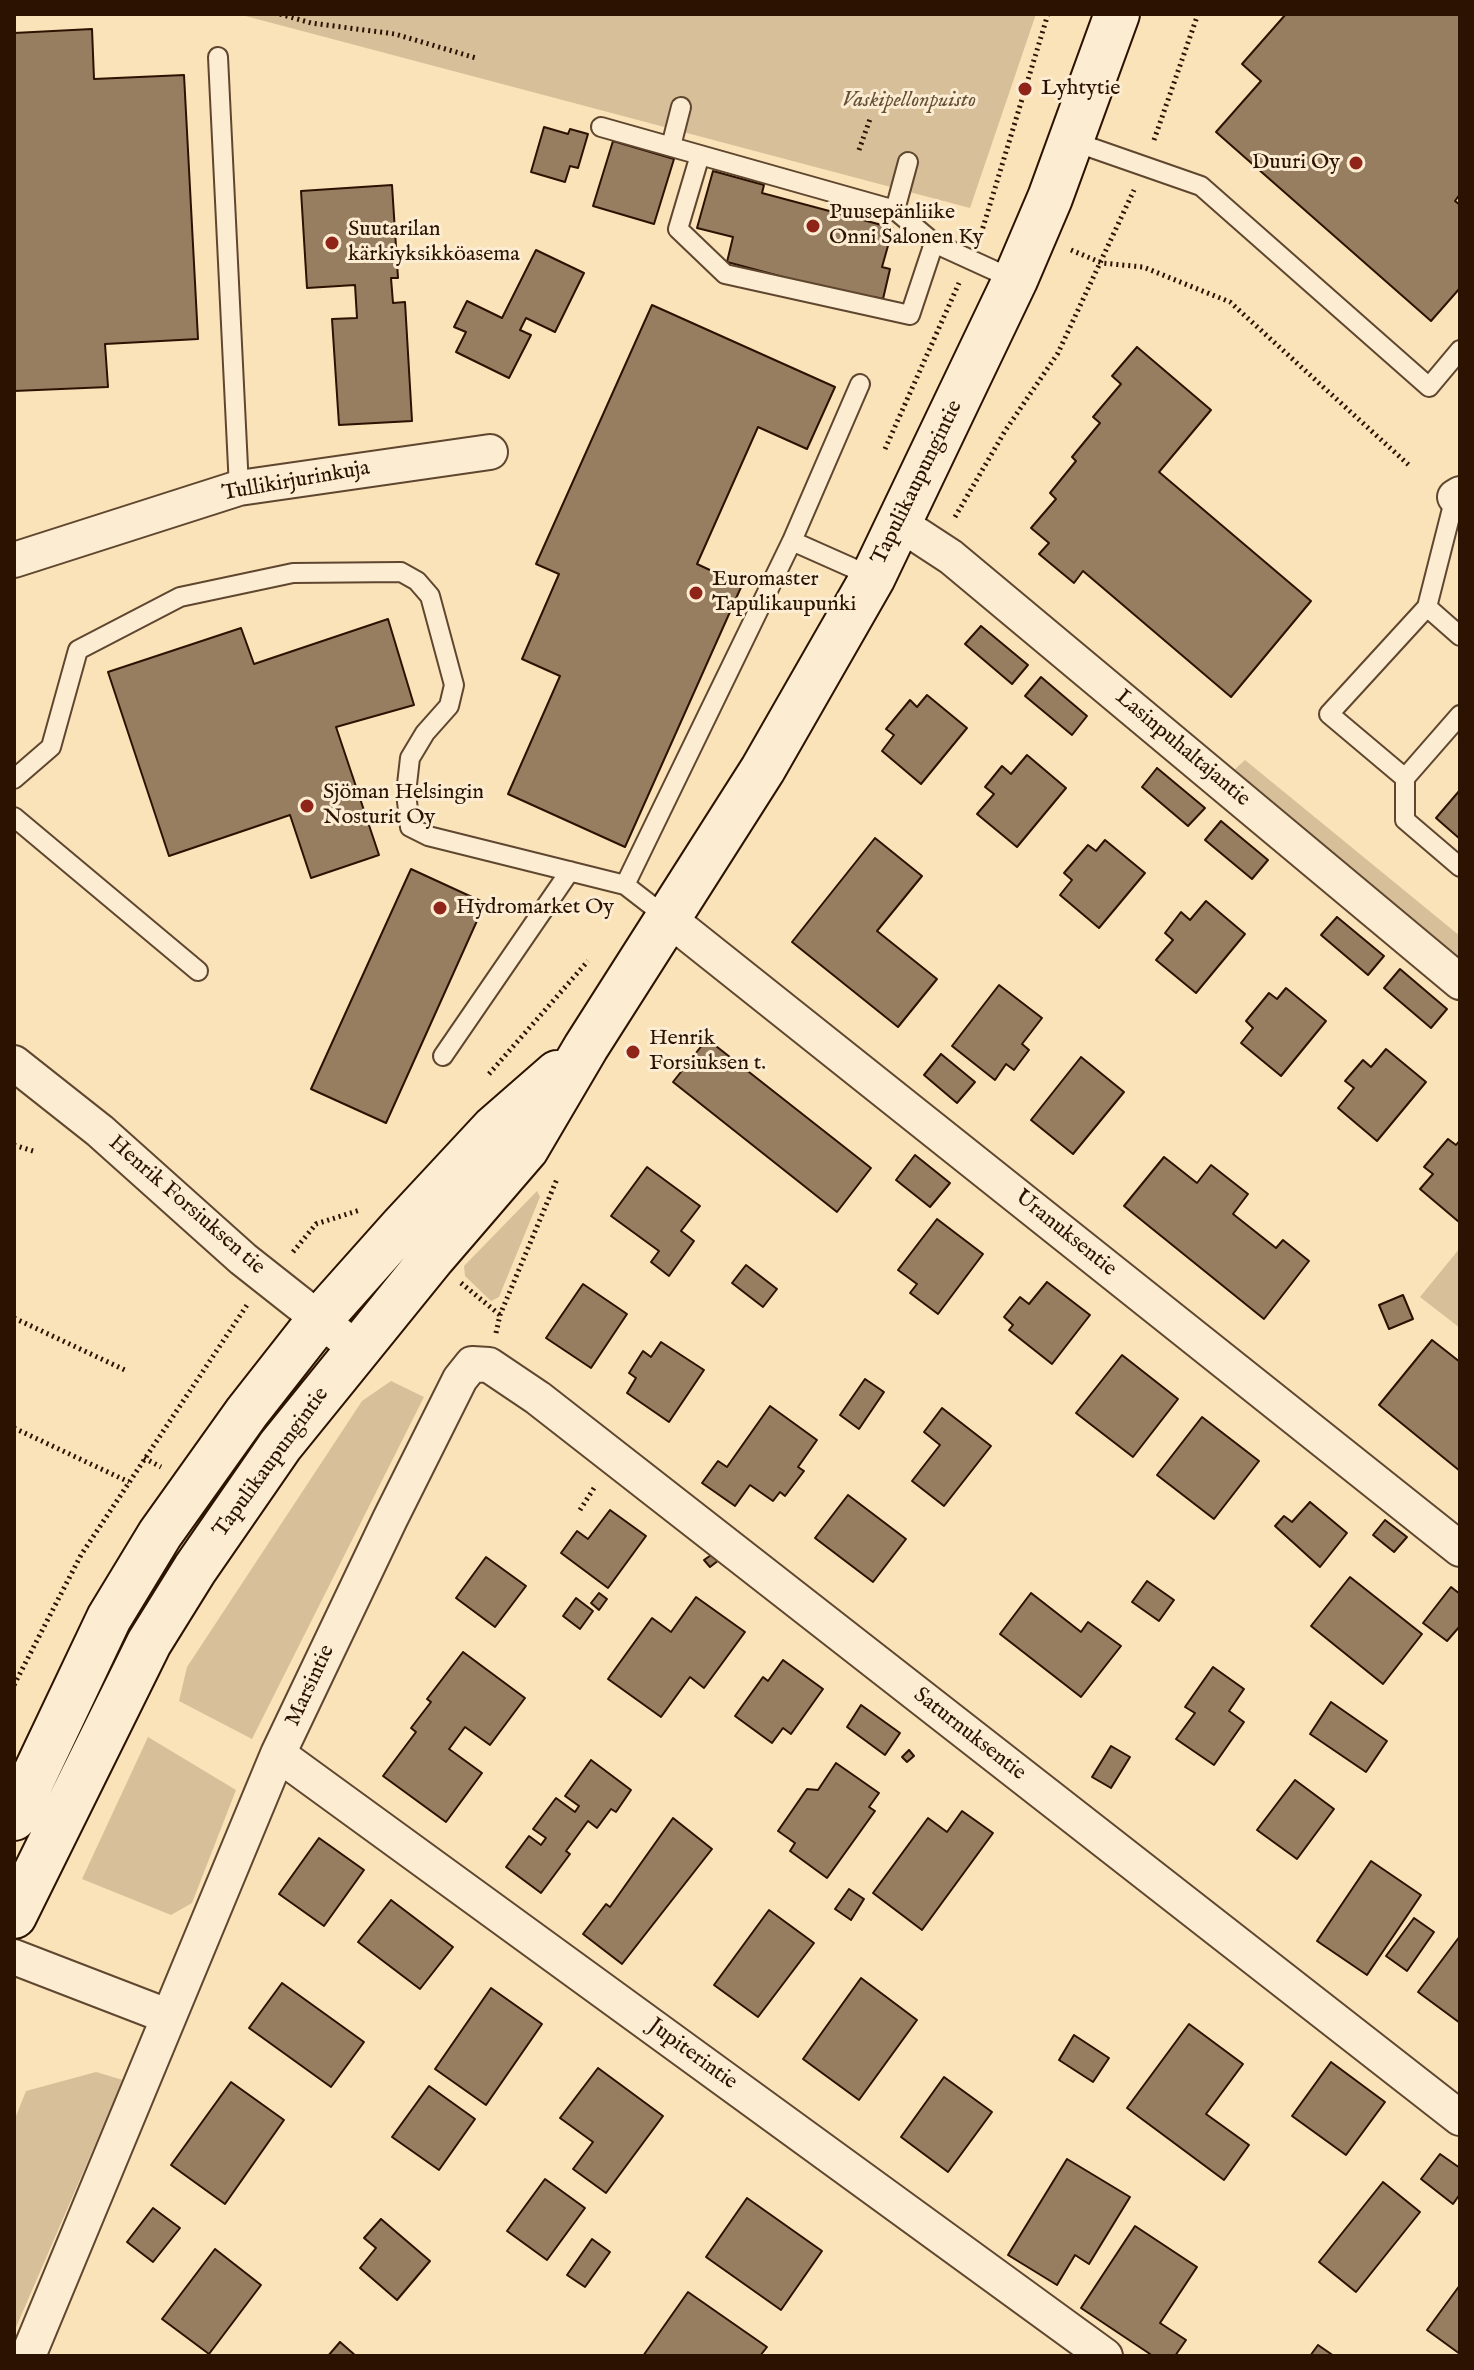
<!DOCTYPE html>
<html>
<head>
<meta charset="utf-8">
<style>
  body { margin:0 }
  #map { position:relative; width:1474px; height:2370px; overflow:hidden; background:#fae2b9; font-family:"IM FELL English",serif }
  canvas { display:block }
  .frame { position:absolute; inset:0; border:16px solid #2b1201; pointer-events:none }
</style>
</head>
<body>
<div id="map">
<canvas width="1474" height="2370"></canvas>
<div class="frame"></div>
</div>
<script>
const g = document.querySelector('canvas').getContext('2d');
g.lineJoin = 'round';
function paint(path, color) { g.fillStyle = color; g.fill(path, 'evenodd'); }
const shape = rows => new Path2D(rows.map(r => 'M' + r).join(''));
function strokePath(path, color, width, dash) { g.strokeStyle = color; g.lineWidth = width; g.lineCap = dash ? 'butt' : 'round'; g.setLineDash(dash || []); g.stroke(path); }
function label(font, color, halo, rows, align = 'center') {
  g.font = font + ' "IM FELL English",serif'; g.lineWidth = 6; g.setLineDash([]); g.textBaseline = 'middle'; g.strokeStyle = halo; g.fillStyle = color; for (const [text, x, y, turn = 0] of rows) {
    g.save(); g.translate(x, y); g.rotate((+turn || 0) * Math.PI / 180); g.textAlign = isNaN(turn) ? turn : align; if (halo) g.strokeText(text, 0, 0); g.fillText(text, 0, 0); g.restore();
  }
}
const green = shape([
  [238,14,1036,14,970,208],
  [1245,760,1460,936,1460,959,1233,771],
  [537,1191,540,1197,499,1297,491,1301,465,1276,464,1266],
  [1460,1248,1460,1328,1420,1297],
  [391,1381,424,1397,252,1739,179,1701,187,1667,362,1401],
  [148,1737,236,1790,192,1903,171,1915,82,1879],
  [96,2072,123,2080,14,2332,14,2121,26,2091]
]);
const building = shape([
  [1286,14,1460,14,1460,194,1455,201,1460,205,1460,288,1431,321,1216,132,1261,81,1242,64,1286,14],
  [92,29,94,79,184,75,198,339,105,344,108,387,14,391,14,33,92,29],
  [544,127,568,134,570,129,588,134,578,168,570,166,565,182,531,172,544,127],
  [613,141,674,159,654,224,593,206,613,141],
  [713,171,764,185,762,193,893,228,882,267,890,269,883,299,874,297,873,301,727,262,733,237,697,228,713,171],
  [392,185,398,278,391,278,393,303,405,302,412,421,339,425,332,319,357,318,355,285,307,288,301,191,392,185],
  [536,250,584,273,555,332,526,318,520,330,531,335,509,378,456,352,466,332,454,327,467,301,502,318,536,250],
  [652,305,835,387,807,449,758,427,697,564,742,585,625,847,508,794,560,676,522,659,559,574,536,564,652,305],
  [1137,347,1211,410,1159,472,1311,601,1231,697,1083,571,1074,583,1039,554,1049,543,1031,528,1056,499,1050,493,1076,461,1072,457,1100,423,1093,417,1121,384,1112,376,1137,347],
  [388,619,414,705,336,727,379,855,311,878,290,815,169,856,108,672,241,628,254,664,388,619],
  [981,626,1028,665,1012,684,965,644,981,626],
  [1041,677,1087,716,1072,735,1025,696,1041,677],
  [927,695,967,728,921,784,882,751,894,735,886,729,910,700,917,707,927,695],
  [1027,755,1066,788,1017,847,977,814,994,794,985,787,1002,766,1011,774,1027,755],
  [1157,768,1205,808,1188,826,1142,787,1157,768],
  [1460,790,1460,839,1436,818,1460,790],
  [1221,821,1268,860,1252,879,1205,840,1221,821],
  [875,838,922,876,877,931,937,979,898,1027,792,942,875,838],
  [1105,840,1145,873,1099,928,1060,895,1072,880,1064,873,1088,845,1096,851,1105,840],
  [411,869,485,903,386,1123,311,1089,411,869],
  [1206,901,1245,934,1196,993,1156,960,1173,940,1165,933,1181,912,1190,920,1206,901],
  [1337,917,1384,956,1368,975,1321,935,1337,917],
  [1400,969,1447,1009,1431,1028,1384,988,1400,969],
  [999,985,1042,1018,1022,1044,1029,1050,1014,1070,1006,1064,995,1080,952,1046,999,985],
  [1286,988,1326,1021,1281,1076,1241,1043,1253,1028,1246,1021,1269,993,1277,999,1286,988],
  [707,1039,871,1168,837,1212,673,1082,707,1039],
  [1386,1049,1426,1082,1377,1141,1338,1108,1354,1088,1345,1081,1363,1060,1371,1067,1386,1049],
  [941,1054,975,1082,957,1103,924,1075,941,1054],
  [1081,1057,1124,1092,1073,1154,1031,1120,1081,1057],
  [1448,1139,1456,1145,1460,1140,1459,1222,1420,1189,1433,1174,1424,1167,1448,1139],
  [915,1155,950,1183,930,1207,896,1180,915,1155],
  [1164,1157,1197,1183,1211,1165,1248,1194,1233,1214,1276,1248,1283,1240,1309,1261,1264,1319,1124,1206,1164,1157],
  [647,1167,700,1206,681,1231,694,1241,669,1276,651,1262,659,1251,611,1216,647,1167],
  [937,1219,983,1254,938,1314,910,1293,917,1284,898,1270,937,1219],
  [746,1265,777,1289,763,1307,732,1283,746,1265],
  [1047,1282,1090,1315,1052,1364,1009,1330,1013,1325,1004,1317,1020,1297,1029,1304,1047,1282],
  [583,1284,627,1314,591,1368,546,1338,583,1284],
  [1403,1295,1413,1319,1389,1329,1379,1305,1403,1295],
  [1432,1340,1460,1362,1460,1471,1379,1405,1432,1340],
  [661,1342,704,1370,669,1422,627,1393,636,1378,629,1373,643,1351,651,1357,661,1342],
  [1122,1355,1178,1399,1133,1457,1076,1413,1122,1355],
  [865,1379,884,1392,859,1429,840,1415,865,1379],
  [770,1406,817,1440,798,1467,804,1471,785,1496,780,1492,773,1501,750,1485,735,1506,702,1483,718,1461,727,1467,770,1406],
  [942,1408,991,1446,944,1506,912,1481,940,1445,924,1432,942,1408],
  [1202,1417,1259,1461,1214,1519,1157,1475,1202,1417],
  [848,1495,906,1539,873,1582,815,1538,848,1495],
  [1310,1502,1347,1533,1320,1567,1275,1526,1284,1516,1292,1522,1310,1502],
  [610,1510,646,1536,608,1588,561,1553,577,1531,588,1539,610,1510],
  [1385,1520,1407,1537,1394,1552,1373,1535,1385,1520],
  [714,1553,719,1560,710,1567,704,1560,714,1553],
  [486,1557,526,1586,495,1627,456,1598,486,1557],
  [1350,1577,1422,1634,1383,1684,1311,1626,1350,1577],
  [1147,1581,1174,1600,1159,1621,1132,1602,1147,1581],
  [1451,1587,1460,1594,1460,1626,1447,1641,1423,1623,1451,1587],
  [599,1593,607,1599,599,1610,591,1603,599,1593],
  [1031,1593,1081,1632,1088,1622,1121,1646,1081,1697,1000,1634,1031,1593],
  [696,1597,745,1632,704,1688,690,1677,661,1717,608,1679,652,1618,671,1632,696,1597],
  [576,1598,593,1611,580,1629,563,1616,576,1598],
  [463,1652,525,1698,490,1745,465,1727,449,1749,482,1773,446,1822,383,1776,416,1732,411,1728,431,1702,427,1699,463,1652],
  [783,1660,823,1689,791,1734,783,1728,772,1743,735,1716,763,1677,768,1681,783,1660],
  [1213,1667,1244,1689,1229,1711,1244,1722,1214,1765,1176,1739,1195,1713,1185,1707,1213,1667],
  [1331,1702,1387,1741,1366,1772,1310,1734,1331,1702],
  [861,1705,900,1733,885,1755,847,1727,861,1705],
  [1111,1746,1130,1757,1111,1788,1092,1777,1111,1746],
  [909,1750,914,1756,907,1762,902,1757,909,1750],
  [591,1760,631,1790,616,1812,611,1809,597,1828,588,1821,566,1851,570,1854,541,1893,506,1867,529,1836,541,1845,546,1838,533,1829,556,1798,575,1812,579,1806,565,1796,591,1760],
  [836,1763,879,1793,869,1807,875,1811,827,1878,790,1851,795,1843,778,1831,807,1789,818,1790,836,1763],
  [1295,1780,1334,1809,1297,1859,1257,1830,1295,1780],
  [962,1811,993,1833,922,1930,873,1893,928,1818,947,1832,962,1811],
  [673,1818,712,1849,622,1964,583,1934,606,1904,610,1907,673,1818],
  [319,1838,364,1870,324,1926,279,1894,319,1838],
  [1371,1861,1421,1895,1367,1975,1317,1941,1371,1861],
  [849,1889,864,1899,851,1920,835,1909,849,1889],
  [391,1900,453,1947,420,1989,358,1942,391,1900],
  [769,1910,814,1943,758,2017,714,1985,769,1910],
  [1414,1918,1434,1932,1407,1971,1386,1956,1414,1918],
  [1460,1936,1460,2023,1418,1992,1460,1936],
  [861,1978,917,2020,859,2100,803,2059,861,1978],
  [282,1983,364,2042,331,2087,249,2028,282,1983],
  [491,1988,542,2024,486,2105,435,2069,491,1988],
  [1189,2024,1243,2064,1206,2114,1249,2145,1224,2180,1127,2108,1189,2024],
  [1074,2035,1109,2058,1093,2082,1059,2060,1074,2035],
  [1331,2062,1385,2102,1346,2155,1292,2116,1331,2062],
  [598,2068,663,2116,606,2193,573,2169,593,2142,560,2118,598,2068],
  [944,2077,992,2112,948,2172,901,2137,944,2077],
  [231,2082,284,2120,225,2204,171,2165,231,2082],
  [429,2086,475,2119,439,2170,392,2137,429,2086],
  [1440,2154,1460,2168,1460,2194,1453,2204,1421,2179,1440,2154],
  [1067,2159,1130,2197,1089,2264,1075,2255,1057,2285,1008,2255,1067,2159],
  [545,2179,585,2208,547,2260,507,2231,545,2179],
  [1383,2182,1420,2212,1356,2292,1319,2262,1383,2182],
  [747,2198,822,2251,781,2310,706,2257,747,2198],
  [153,2208,180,2228,153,2262,127,2242,153,2208],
  [381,2219,430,2261,397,2300,360,2268,376,2248,364,2238,381,2219],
  [1135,2226,1197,2267,1160,2323,1186,2340,1175,2356,1153,2356,1081,2308,1135,2226],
  [592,2239,610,2252,585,2287,567,2275,592,2239],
  [215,2249,261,2285,209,2354,162,2319,215,2249],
  [1460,2285,1460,2354,1427,2330,1460,2285],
  [688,2292,767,2347,760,2356,643,2356,688,2292],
  [340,2342,356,2356,328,2356,340,2342],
  [1318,2345,1334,2356,1310,2356,1318,2345]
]);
const path = shape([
  [280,14,311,23,395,34,476,58],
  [1154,140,1198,14],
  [859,150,870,119],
  [981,234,1048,14],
  [1071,250,1102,263,1143,267,1230,302,1411,467],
  [885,449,959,283],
  [955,517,1005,431,1058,353,1134,190],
  [489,1074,588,961],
  [14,1145,33,1151],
  [293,1252,316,1224,360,1210],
  [461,1283,500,1315],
  [14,1318,125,1370],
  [496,1333,500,1315,557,1179],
  [14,1428,129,1482],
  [144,1458,161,1467],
  [580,1510,594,1488],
  [14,1685,81,1555,247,1305]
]);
const lane = shape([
  [218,57,239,488],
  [601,127,895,210,934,243,1015,280],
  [1072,141,1201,186,1429,387,1460,350],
  [671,146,681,107],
  [700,155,678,229,725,274,910,315,934,243],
  [895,210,908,162],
  [1455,497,1427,607,1329,714,1405,778,1405,820,1460,867],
  [792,541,873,577],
  [1427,607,1460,636],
  [1405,778,1460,715],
  [14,779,51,747,78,650,180,597,293,573,401,572,417,581,430,596,454,685,449,706,425,733,410,758,406,793,410,827,428,836,625,885,669,919],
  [14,817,198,971],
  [625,885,792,541,860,384],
  [443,1056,570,871]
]);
const street = shape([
  [1455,497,1460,494],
  [899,523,951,557,1460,982],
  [14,560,239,488,490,452],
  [669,919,1460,1549],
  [14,1063,100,1131,243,1259,357,1349],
  [278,1754,1105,2356],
  [14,1957,167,2016],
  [28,2356,278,1754,390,1519,460,1379,472,1364,489,1365,538,1398,1460,2118]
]);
const secondary = shape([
  [14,1818,109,1618,160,1534,247,1412,320,1319,402,1227,494,1128,557,1073],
  [14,1916,149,1643,195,1569,280,1446,433,1257,526,1149,586,1047,763,769,873,577,1015,280,1050,198,1117,14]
]);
const markers = [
  [1025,89,8,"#8f2418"],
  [1356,163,8,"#8f2418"],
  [813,226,8,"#8f2418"],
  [332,243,8,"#8f2418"],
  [696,593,8,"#8f2418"],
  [307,806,8,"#8f2418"],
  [440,908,8,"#8f2418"],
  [633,1052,8,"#8f2418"]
];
const poiNames = [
  ["Lyhtytie",1041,89],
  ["Duuri Oy",1340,163,"right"],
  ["Puusepänliike",829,213],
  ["Onni Salonen Ky",829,238],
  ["Suutarilan",348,230],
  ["kärkiyksikköasema",348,255],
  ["Euromaster",712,580],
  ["Tapulikaupunki",712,605],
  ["Sjöman Helsingin",323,793],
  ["Nosturit Oy",323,818],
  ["Hydromarket Oy",456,908],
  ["Henrik",649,1039],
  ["Forsiuksen t.",649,1064]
];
const parkNames = [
  ["Vaskipellonpuisto",909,101]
];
const streetNames = [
  ["Tullikirjurinkuja",296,482,-10],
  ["Tapulikaupungintie",918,483,-64],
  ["Lasinpuhaltajantie",1182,749,40],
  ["Henrik Forsiuksen tie",186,1206,41],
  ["Uranuksentie",1065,1234,39],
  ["Tapulikaupungintie",272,1463,-54],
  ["Marsintie",311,1686,-65],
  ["Saturnuksentie",969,1735,38],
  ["Jupiterintie",692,2055,36]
];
paint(green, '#d7bf9a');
paint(building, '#977e61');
strokePath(building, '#2b1201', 2);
strokePath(lane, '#5f462f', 22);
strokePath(street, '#5f462f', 38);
strokePath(secondary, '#2b1201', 48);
strokePath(path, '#2b1201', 5, [2, 4]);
strokePath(lane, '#fcecd2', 18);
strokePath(street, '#fcecd2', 34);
strokePath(secondary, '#fcecd2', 44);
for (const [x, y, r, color] of markers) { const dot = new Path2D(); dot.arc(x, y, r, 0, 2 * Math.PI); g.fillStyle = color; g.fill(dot); strokePath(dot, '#fcecd2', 3); }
label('22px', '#2b1201', '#fcecd2', poiNames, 'left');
label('italic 22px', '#674f37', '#fcecd2', parkNames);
label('22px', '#2b1201', '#fcecd2', streetNames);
</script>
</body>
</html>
